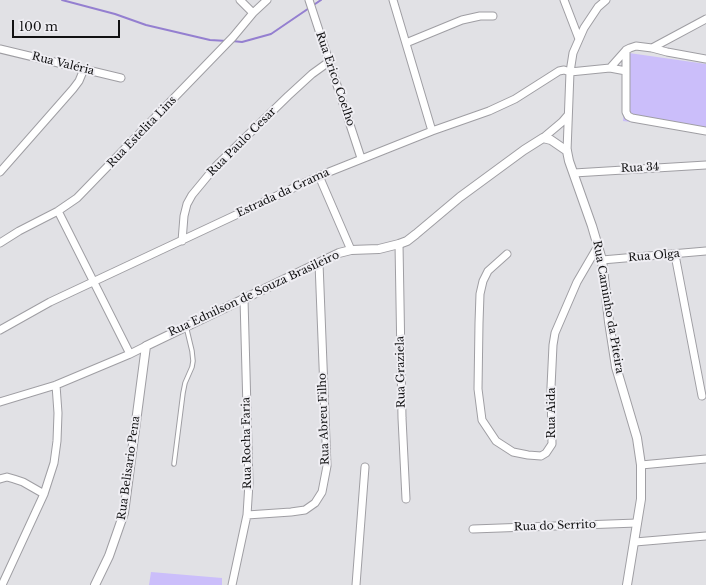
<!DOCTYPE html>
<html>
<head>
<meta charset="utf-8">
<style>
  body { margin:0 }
  #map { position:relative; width:706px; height:585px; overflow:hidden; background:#e1e1e5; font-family:"Libre Baskerville",serif }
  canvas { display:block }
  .scale { position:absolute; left:12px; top:20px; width:108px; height:18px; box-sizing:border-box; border:2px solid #111112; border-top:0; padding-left:5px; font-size:12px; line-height:14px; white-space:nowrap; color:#111112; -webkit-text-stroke:3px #efeef3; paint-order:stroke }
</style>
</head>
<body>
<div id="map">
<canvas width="706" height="585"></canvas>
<div class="scale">100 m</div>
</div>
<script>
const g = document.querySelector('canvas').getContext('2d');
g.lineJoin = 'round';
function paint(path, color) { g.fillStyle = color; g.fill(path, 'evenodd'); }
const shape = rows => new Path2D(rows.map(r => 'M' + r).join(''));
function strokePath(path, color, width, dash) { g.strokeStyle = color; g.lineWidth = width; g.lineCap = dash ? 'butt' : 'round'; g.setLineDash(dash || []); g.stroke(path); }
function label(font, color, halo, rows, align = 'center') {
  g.font = font + ' "Libre Baskerville",serif'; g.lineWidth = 4; g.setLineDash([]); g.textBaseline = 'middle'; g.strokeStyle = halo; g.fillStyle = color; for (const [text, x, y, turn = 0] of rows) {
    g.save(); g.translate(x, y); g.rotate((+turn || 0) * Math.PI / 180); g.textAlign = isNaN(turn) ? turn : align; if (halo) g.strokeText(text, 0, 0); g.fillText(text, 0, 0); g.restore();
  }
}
const green = shape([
  [629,53,706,64,706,132,623,121],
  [151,572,222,578,222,585,149,585]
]);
const stream = shape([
  [62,0,115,14,146,25,210,40,227,41],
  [232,41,242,42,271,34,321,0]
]);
const service = shape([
  [174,464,183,393,185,383,192,367,193,361,192,351,186,326]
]);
const minor = shape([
  [240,0,253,13],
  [309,0,361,158],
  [393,0,432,131],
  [564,0,579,39],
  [406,43,462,20,480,16,493,16],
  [652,48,706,19],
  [0,49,121,78],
  [626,50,626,112,628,116,632,118,706,131],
  [610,68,626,71],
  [543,138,562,122,568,115],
  [567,151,570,72,573,53,584,28,598,7,606,0],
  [0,172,73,89,79,81,84,69],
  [574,173,706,165],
  [319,176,351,250],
  [58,211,130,354],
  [182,241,184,216,187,204,192,195,216,166,288,96,312,74,330,61],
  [0,243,19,231,58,211,77,198,233,37,253,13,267,0],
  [399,244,402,418,406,499],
  [507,254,488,271,483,281,480,294,479,323,478,389,482,420,496,441,513,452,528,455,541,456,546,453,552,444,551,387,553,345,555,333,577,282,598,246],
  [675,255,702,396],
  [602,260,706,251],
  [0,330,50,302,319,176,432,131,489,111,515,99,559,71,564,70,570,72,610,68,626,50,630,48,636,46,652,48,667,52,706,59],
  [0,402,56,385,130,354,146,346],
  [641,465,706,459],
  [0,479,7,477,14,479,23,482,44,494],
  [247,515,291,512,305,510,315,503,322,492,327,466,319,263],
  [473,529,637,523],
  [635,542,706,536],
  [2,585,44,494,54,463,57,441,58,413,56,385],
  [232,585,247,515,249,483,244,299],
  [356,585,365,467]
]);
const tertiary = shape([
  [95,585,109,556,124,513,146,346,339,253,351,250,379,249,399,244,407,241,416,234,460,197,524,150,543,138,551,140,567,151,569,161,592,226,602,260,609,322,616,367,637,438,641,465,641,499,627,585]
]);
const streetNames = [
  ["Rua Valéria",63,64,14],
  ["Rua Erico Coelho",335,79,71],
  ["Rua Estelita Lins",142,132,-46],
  ["Rua Paulo Cesar",242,142,-45],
  ["Rua 34",640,168,-3],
  ["Estrada da Grama",283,193,-25],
  ["Rua Olga",654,256,-5],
  ["Rua Ednilson de Souza Brasileiro",254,294,-25],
  ["Rua Caminho da Piteira",608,307,80],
  ["Rua Graziela",401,372,-91],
  ["Rua Aida",552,413,-90],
  ["Rua Abreu Filho",324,419,-92],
  ["Rua Rocha Faria",247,443,-91],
  ["Rua Belisario Pena",129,468,-82],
  ["Rua do Serrito",555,526,-2]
];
paint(green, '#cbbefa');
strokePath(stream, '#947fd0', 2);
strokePath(service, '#9f9ea3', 5.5);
strokePath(minor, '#9f9ea3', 9);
strokePath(tertiary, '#9f9ea3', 10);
strokePath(service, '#fff', 3.5);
strokePath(minor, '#fff', 7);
strokePath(tertiary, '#fff', 8);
label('11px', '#111112', '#efeef3', streetNames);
</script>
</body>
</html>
